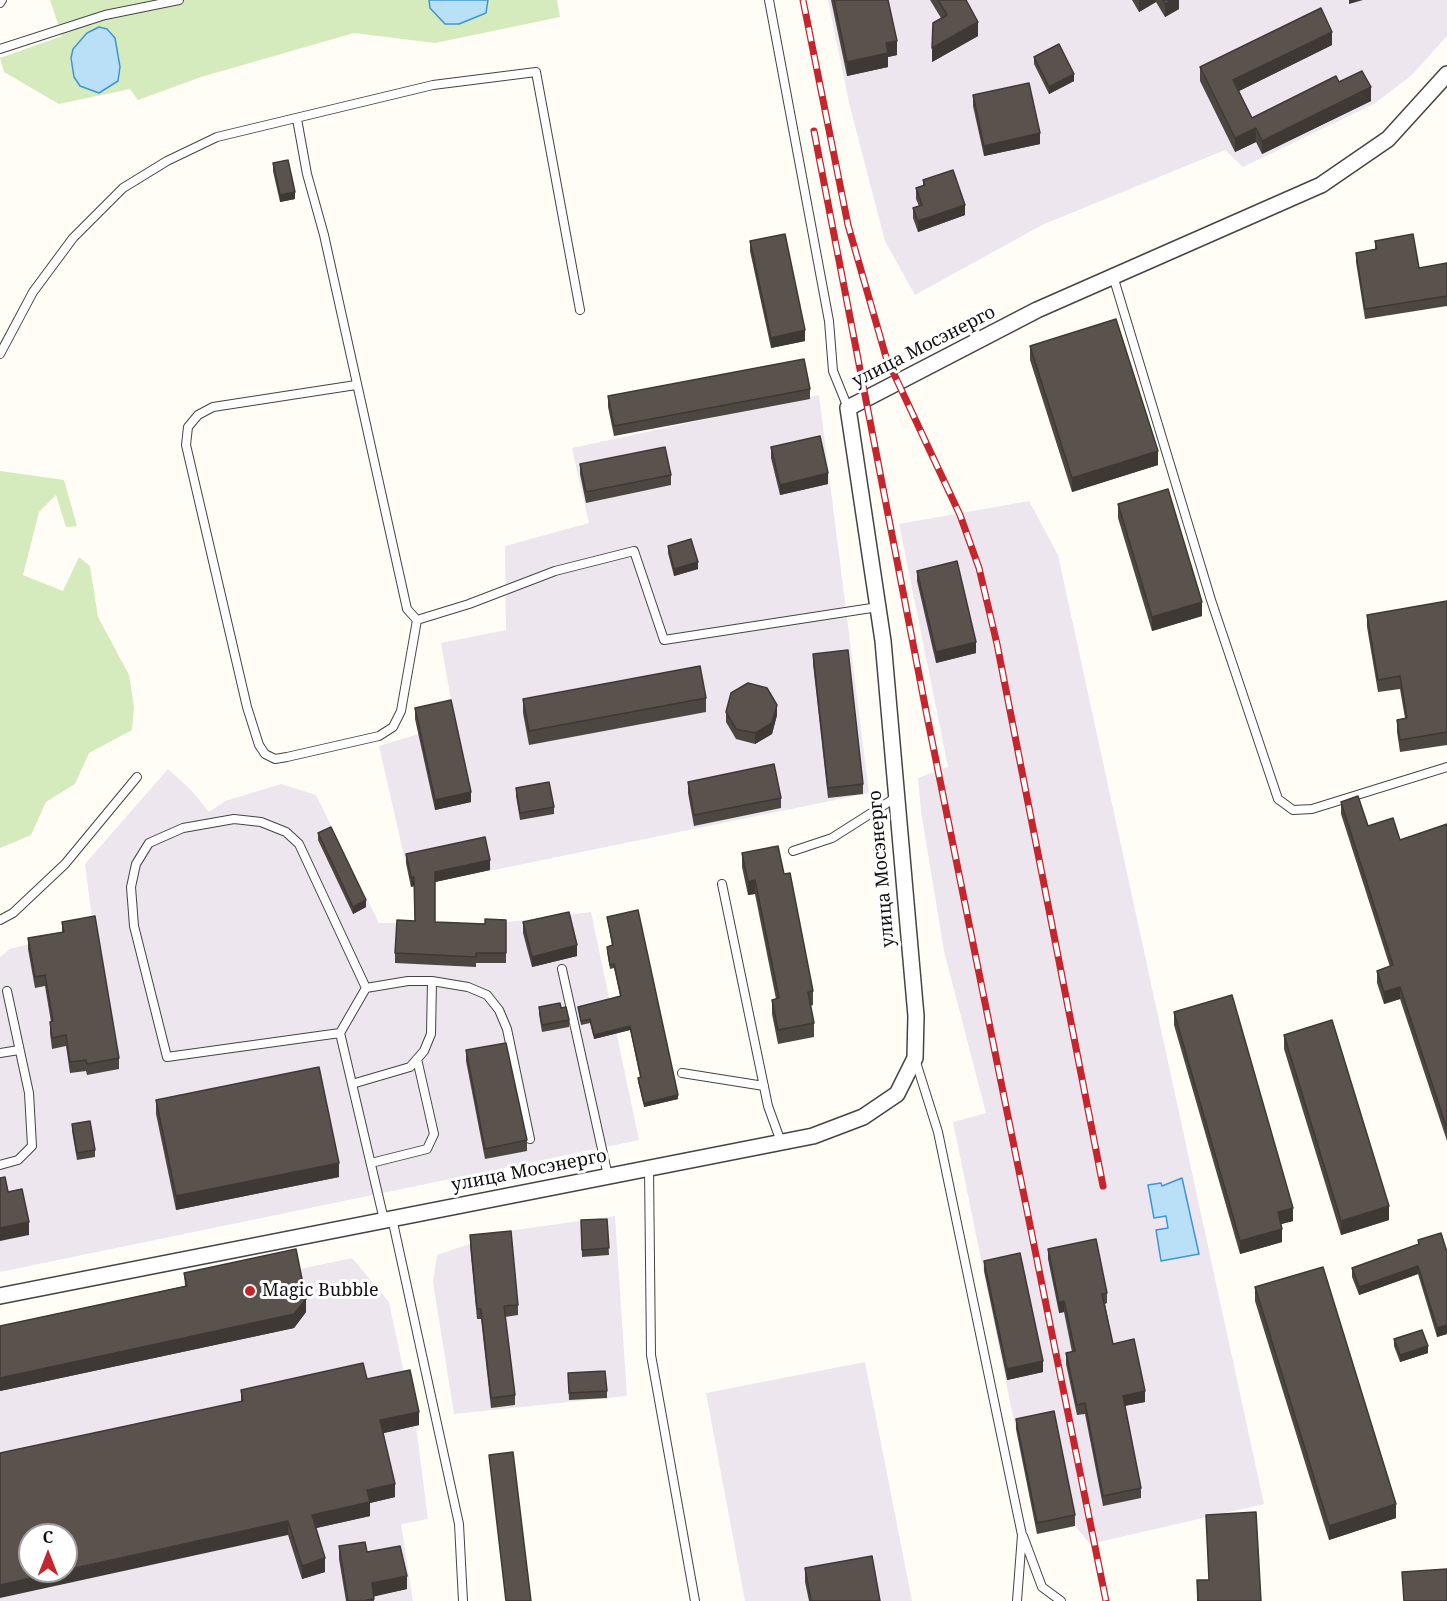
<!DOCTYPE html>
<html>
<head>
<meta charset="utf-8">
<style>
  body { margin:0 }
  #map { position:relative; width:1447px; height:1601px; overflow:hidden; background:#fffdf5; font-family:"Noto Serif",serif }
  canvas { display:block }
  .north { position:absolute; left:18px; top:1523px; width:60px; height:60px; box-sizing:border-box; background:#fff; border:2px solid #a0a0a0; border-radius:50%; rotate:0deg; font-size:16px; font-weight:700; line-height:24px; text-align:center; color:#111 }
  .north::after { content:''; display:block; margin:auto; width:21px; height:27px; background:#c4262e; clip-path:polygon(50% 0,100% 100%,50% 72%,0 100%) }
</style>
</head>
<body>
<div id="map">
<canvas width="1447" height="1601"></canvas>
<div class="north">С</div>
</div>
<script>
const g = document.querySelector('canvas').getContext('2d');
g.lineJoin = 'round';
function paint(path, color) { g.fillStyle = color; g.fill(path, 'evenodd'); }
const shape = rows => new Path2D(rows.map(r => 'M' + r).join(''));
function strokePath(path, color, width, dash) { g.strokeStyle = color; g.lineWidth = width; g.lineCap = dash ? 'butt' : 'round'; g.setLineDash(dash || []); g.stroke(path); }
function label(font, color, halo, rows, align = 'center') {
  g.font = font + ' "Noto Serif",serif'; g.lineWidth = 6; g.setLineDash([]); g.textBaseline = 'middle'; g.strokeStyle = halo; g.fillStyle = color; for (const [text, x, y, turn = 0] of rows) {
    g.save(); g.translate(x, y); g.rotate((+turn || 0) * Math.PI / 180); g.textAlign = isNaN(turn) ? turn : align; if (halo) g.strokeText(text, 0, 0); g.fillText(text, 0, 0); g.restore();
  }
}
const industrial = shape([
  [828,0,1447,0,1447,36,1412,75,1374,104,1243,167,1225,150,1042,225,915,295,885,241,850,107],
  [819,395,869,793,411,887,379,746,455,723,441,643,506,630,505,546,589,523,572,448],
  [1029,501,1058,555,1264,1504,1090,1544,1075,1526,1037,1534,953,1122,986,1113,944,951,921,811,918,778,948,767,899,524],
  [168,769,191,790,209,812,225,801,281,784,316,795,379,923,500,923,591,912,639,1140,0,1272,0,957,10,949,93,926,85,864],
  [615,1216,627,1396,454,1414,433,1282,437,1255,508,1231],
  [352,1258,389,1302,417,1434,428,1519,401,1524,413,1601,0,1601,0,1333],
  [30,1535,66,1535,66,1571,30,1571],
  [865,1362,912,1601,745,1601,706,1393]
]);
const green = shape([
  [50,0,557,0,560,17,435,43,354,33,201,77,138,100,130,89,59,104,4,72,0,58,62,36],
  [0,471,64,480,77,526,66,527,56,495,39,512,23,575,63,591,79,557,90,566,98,617,129,675,134,707,132,730,89,753,75,784,46,802,31,835,0,848]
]);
const water = shape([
  [429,0,488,0,486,13,459,24,445,24,430,8,429,0],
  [99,27,107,29,115,38,120,67,118,81,99,93,80,86,74,77,71,58,73,49,87,33,99,27],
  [1182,1178,1199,1254,1161,1261,1156,1230,1168,1228,1166,1216,1154,1218,1148,1185,1161,1183,1162,1186,1182,1178]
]);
const lane = shape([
  [769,0,829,321,833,371,848,408],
  [0,3,2,0],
  [0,49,105,15,179,0],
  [297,119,307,174,324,235,407,609,417,620],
  [1113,276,1211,600,1278,799,1293,810,1312,809,1447,767],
  [0,354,33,292,73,238,123,188,167,161,217,137,433,85,536,72,580,310],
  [356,385,213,407,198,415,188,427,186,445,247,707,259,745,265,754,275,759,287,757,379,736,393,727,401,711,417,620],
  [417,620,469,604,555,571,634,551,664,640,878,607],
  [793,851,832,838,895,798],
  [722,884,768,1106,781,1142],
  [0,920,13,913,65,864,137,777],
  [562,969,608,1176],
  [366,988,299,844,286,832,261,822,234,819,183,828,149,843,136,864,131,887,134,926,167,1057,340,1033,366,988,408,981,432,981,468,987,487,995,499,1010,507,1029,530,1139],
  [340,1033,384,1220],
  [0,1053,19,1050],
  [915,1059,938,1132,1022,1535,1017,1601],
  [682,1073,764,1086],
  [352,1084,410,1067,424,1051,431,1034,432,981],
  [371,1163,427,1149,434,1134,417,1059],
  [0,1165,18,1160,32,1146,29,1093,7,991],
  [649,1168,651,1355,695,1601],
  [392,1218,459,1524,463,1601],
  [1023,1536,1042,1587,1061,1601]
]);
const street = shape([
  [0,1296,813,1136,863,1117,897,1094,915,1058,916,1016,883,641,848,408,1037,310,1321,185,1388,139,1447,74]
]);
const rail = shape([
  [803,0,848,225,886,357,960,515,979,568,997,644,1103,1186],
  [814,131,927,716,1106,1601]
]);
const wall = shape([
  [831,0,888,0,897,55,888,57,888,67,847,76],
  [930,0,966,0,978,36,932,62,941,18],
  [1132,0,1179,0,1179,9,1165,17,1156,2,1139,12],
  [1332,45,1239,91,1252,118,1339,82,1371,101,1262,154,1256,142,1235,152,1200,81,1200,67],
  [1034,57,1074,81,1049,94,1034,64],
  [973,95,1040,144,984,156,973,106],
  [273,163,295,199,280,202,273,171],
  [923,180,965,215,918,232,913,218,913,208,919,206,916,199,916,188,923,186],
  [750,241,805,341,771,348,750,251],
  [1375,241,1419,268,1447,263,1447,306,1365,319,1356,262,1356,253,1375,249],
  [1030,346,1158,465,1072,492,1030,360],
  [810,389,810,399,614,436,608,407,608,396],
  [771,447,828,484,780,495,771,458],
  [580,464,671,475,671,485,586,503,580,474],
  [1118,504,1202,616,1152,631,1118,518],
  [668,546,698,569,674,576,668,553],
  [917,571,976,653,936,663,917,581],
  [1447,601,1447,745,1400,752,1397,732,1397,720,1405,718,1400,689,1378,692,1367,627,1367,615],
  [813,654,863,784,863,794,828,798,813,664],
  [706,698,706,712,529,745,523,713,523,699],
  [415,708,471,802,435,810,415,719],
  [726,712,777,715,772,734,755,744,736,739,726,722],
  [688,782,781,798,781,808,694,826,688,793],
  [516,788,554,807,554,814,520,820,516,796],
  [1341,802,1368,826,1400,840,1447,824,1447,1141,1400,999,1384,1004,1377,983,1377,971,1390,967,1341,814],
  [318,833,366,907,353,914,318,840],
  [742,853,784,874,813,991,813,1005,810,1006,814,1023,814,1037,778,1044,772,1014,772,1000,776,999,755,894,748,895,742,867],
  [406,854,490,870,435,882,435,922,485,924,506,920,506,963,476,963,476,967,395,963,395,953,415,921,414,886,411,887,406,863],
  [607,917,678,1099,644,1107,638,1081,638,1078,640,1077,630,1030,594,1039,590,1023,581,1025,578,1007,620,996,614,968,610,969,607,951,607,947,612,946],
  [62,922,119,1058,119,1069,87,1075,86,1071,70,1073,66,1046,52,1049,50,1033,50,1022,51,1022,45,986,35,988,28,949,28,938,62,932],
  [523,922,577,956,532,967,523,933],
  [539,1007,561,1008,569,1020,569,1027,542,1032,539,1014],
  [1174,1012,1293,1221,1281,1224,1282,1242,1240,1254,1174,1025],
  [1284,1035,1389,1220,1341,1235,1284,1049],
  [466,1050,527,1140,527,1151,485,1159,466,1061],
  [156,1100,339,1177,176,1210,156,1114],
  [72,1124,95,1150,95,1157,77,1160,72,1131],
  [607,1219,609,1255,582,1257,581,1220],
  [470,1235,518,1305,518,1315,505,1317,515,1395,515,1405,491,1408,481,1319,477,1319,470,1246],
  [1418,1240,1447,1252,1447,1334,1437,1337,1418,1274,1359,1295,1352,1277,1352,1268,1418,1245],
  [1048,1249,1107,1293,1107,1303,1105,1304,1113,1344,1145,1402,1125,1406,1141,1488,1141,1498,1103,1506,1085,1414,1077,1415,1066,1364,1066,1353,1072,1352,1064,1312,1059,1313,1048,1259],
  [984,1261,1043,1372,1007,1380,984,1271],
  [184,1273,306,1312,294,1328,0,1391,0,1326,185,1286],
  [1255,1287,1396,1518,1329,1540,1255,1301],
  [1394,1339,1428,1353,1400,1362,1394,1346],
  [568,1373,607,1391,607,1398,569,1400],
  [367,1379,419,1425,383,1433,395,1497,370,1503,370,1516,316,1528,325,1572,302,1579,288,1535,241,1402,241,1390],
  [1016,1419,1075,1515,1075,1526,1037,1534,1016,1429],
  [1206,1515,1261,1601,1197,1601,1197,1580,1209,1580],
  [339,1546,367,1552,407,1589,374,1596,374,1601,346,1601,339,1559],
  [805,1568,880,1601,809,1601,805,1582]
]);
const shadedWall = shape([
  [1139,0,1156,0,1156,2,1139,12],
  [1172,0,1179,0,1179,9,1165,17,1165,4],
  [1349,0,1363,0,1349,4],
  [978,22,978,36,932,62,932,48],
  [1332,32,1332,45,1233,94,1233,80],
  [897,41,897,55,888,57,888,67,847,76,847,62,886,43],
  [1074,74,1074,81,1049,94,1049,87],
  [1371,87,1371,101,1262,154,1262,141],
  [1256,128,1256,142,1235,152,1235,138],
  [1040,133,1040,144,984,156,984,146],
  [295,192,295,199,280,202,280,195],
  [965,205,965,215,918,232,918,221],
  [805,330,805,341,771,348,771,338],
  [1158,451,1158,465,1072,492,1072,478],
  [828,473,828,484,780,495,780,485],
  [698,562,698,569,674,576,674,569],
  [1202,602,1202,616,1152,631,1152,617],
  [976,642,976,653,936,663,936,652],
  [777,705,777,715,772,734,755,744,755,733],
  [471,792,471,802,435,810,435,800],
  [490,860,490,870,435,882,435,872],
  [411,877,414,877,414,886,411,887],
  [755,880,755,894,748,895,748,882],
  [366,900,366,907,353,914,353,907],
  [577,945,577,956,532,967,532,957],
  [1400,987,1400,999,1384,1004,1384,992],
  [630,1026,630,1030,594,1039,594,1035],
  [678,1095,678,1099,644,1107,644,1103],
  [339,1163,339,1177,176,1210,176,1196],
  [1389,1206,1389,1220,1341,1235,1341,1221],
  [1293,1208,1293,1221,1278,1225,1278,1212],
  [29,1222,29,1235,0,1241,0,1228],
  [1282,1229,1282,1242,1240,1254,1240,1241],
  [1418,1266,1418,1274,1359,1295,1359,1287],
  [306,1299,306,1312,294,1328,0,1391,0,1378],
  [1064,1301,1064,1312,1059,1313,1059,1303],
  [1447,1325,1447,1334,1437,1337,1437,1328],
  [1428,1346,1428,1353,1400,1362,1400,1355],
  [1043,1361,1043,1372,1007,1380,1007,1369],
  [1145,1391,1145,1402,1123,1406,1123,1396],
  [419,1412,419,1425,380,1434,380,1420],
  [395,1484,395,1497,370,1503,370,1516,312,1529,312,1515,367,1490],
  [1396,1504,1396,1518,1329,1540,1329,1526],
  [288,1521,288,1535,0,1598,0,1585],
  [325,1558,325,1572,302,1579,302,1566],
  [407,1576,407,1589,372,1597,372,1583]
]);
const building = shape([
  [834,0,888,0,897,41,886,43,888,53,847,62,834,0],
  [938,0,966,0,978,22,932,48,933,23,947,15,938,0],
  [1163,0,1172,0,1165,4,1163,0],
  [1321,8,1332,32,1233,80,1252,118,1336,76,1339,82,1362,71,1371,87,1262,141,1256,128,1235,138,1200,67,1321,8],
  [1059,44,1074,74,1049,87,1034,57,1059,44],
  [1029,83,1040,133,984,146,973,95,1029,83],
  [288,160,295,192,280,195,273,163,288,160],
  [953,170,965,205,918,221,913,208,922,205,916,188,925,185,923,180,953,170],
  [785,234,805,330,771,338,750,241,785,234],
  [1413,234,1419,268,1447,263,1447,296,1365,309,1356,253,1377,249,1375,241,1413,234],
  [1116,319,1158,451,1072,478,1030,346,1116,319],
  [804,359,810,389,614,426,608,396,804,359],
  [820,436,828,473,780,485,771,447,820,436],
  [665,447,671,475,586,492,580,464,665,447],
  [1168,489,1202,602,1152,617,1118,504,1168,489],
  [691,539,698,562,674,569,668,546,691,539],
  [957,561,976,642,936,652,917,571,957,561],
  [1447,601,1447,732,1400,740,1397,720,1407,718,1400,676,1378,680,1367,615,1447,601],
  [848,650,863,784,828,788,813,654,848,650],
  [700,666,706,698,529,731,523,699,700,666],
  [748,683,767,688,777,705,772,723,755,733,736,729,726,712,731,693,748,683],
  [451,700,471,792,435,800,415,708,451,700],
  [774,764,781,798,694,815,688,782,774,764],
  [549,782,554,807,520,813,516,788,549,782],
  [1358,796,1368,826,1393,818,1400,840,1447,824,1447,1129,1400,987,1384,992,1377,971,1393,965,1341,802,1358,796],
  [331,827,366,900,353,907,318,833,331,827],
  [485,837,490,860,435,872,435,922,485,924,485,919,506,920,506,953,476,953,476,957,395,953,397,920,415,921,414,877,411,877,406,854,485,837],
  [778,846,784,874,790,873,813,991,808,992,814,1023,778,1030,772,1000,779,998,755,880,748,882,742,853,778,846],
  [638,910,678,1095,644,1103,638,1078,641,1077,630,1026,594,1035,590,1019,581,1021,578,1007,621,996,614,964,610,965,607,947,613,945,607,917,638,910],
  [569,912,577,945,532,957,523,922,569,912],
  [95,916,119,1058,87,1064,86,1060,70,1062,66,1035,52,1038,50,1022,53,1021,45,975,35,977,28,938,64,932,62,922,95,916],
  [1232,995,1293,1208,1278,1212,1282,1229,1240,1241,1174,1012,1232,995],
  [560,1003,561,1008,566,1007,569,1020,542,1025,539,1007,560,1003],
  [1332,1020,1389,1206,1341,1221,1284,1035,1332,1020],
  [506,1043,527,1140,485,1149,466,1050,506,1043],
  [319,1067,339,1163,176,1196,156,1100,319,1067],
  [90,1121,95,1150,77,1153,72,1124,90,1121],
  [5,1177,8,1192,22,1189,29,1222,0,1228,0,1178,5,1177],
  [607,1219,609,1248,582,1250,581,1220,607,1219],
  [511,1231,518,1305,504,1306,515,1395,491,1398,481,1309,477,1309,470,1235,511,1231],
  [1441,1233,1447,1252,1447,1325,1437,1328,1418,1266,1359,1287,1352,1268,1419,1244,1418,1240,1441,1233],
  [1096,1239,1107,1293,1102,1294,1113,1344,1134,1339,1145,1391,1123,1396,1141,1488,1103,1496,1085,1403,1077,1405,1066,1353,1075,1351,1064,1301,1059,1303,1048,1249,1096,1239],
  [296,1249,306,1299,294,1314,0,1378,0,1326,187,1286,184,1273,296,1249],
  [1020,1253,1043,1361,1007,1369,984,1261,1020,1253],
  [1323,1267,1396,1504,1329,1526,1255,1287,1323,1267],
  [1422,1330,1428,1346,1400,1355,1394,1339,1422,1330],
  [363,1363,367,1379,410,1370,419,1412,380,1420,395,1484,367,1490,370,1502,312,1515,325,1558,302,1566,288,1521,66,1570,66,1535,30,1535,30,1571,63,1571,0,1585,0,1453,243,1401,241,1390,363,1363],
  [605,1371,607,1391,569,1393,568,1373,605,1371],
  [1054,1411,1075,1515,1037,1523,1016,1419,1054,1411],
  [513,1452,531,1601,506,1601,489,1455,513,1452],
  [1256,1512,1261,1601,1198,1601,1197,1580,1209,1580,1206,1515,1256,1512],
  [365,1542,367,1552,400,1546,407,1576,372,1583,374,1599,366,1600,366,1601,348,1601,339,1546,365,1542],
  [872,1556,880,1601,811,1601,805,1568,872,1556],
  [1447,1569,1447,1601,1404,1601,1402,1572,1447,1569]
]);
const markers = [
  [250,1291,6,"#c4262e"]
];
const streetNames = [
  ["улица Мосэнерго",924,347,-27],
  ["улица Мосэнерго",882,869,-95],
  ["улица Мосэнерго",529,1171,-11]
];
const poiNames = [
  ["Magic Bubble",262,1291]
];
paint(industrial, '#eee6ef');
paint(green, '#d5ebbd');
paint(water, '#b9e0f7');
strokePath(water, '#3f96cf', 1.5);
strokePath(lane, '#444', 10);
strokePath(street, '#444', 18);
strokePath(lane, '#fff', 8);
strokePath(street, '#fff', 15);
strokePath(rail, '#c4262e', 7);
strokePath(rail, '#fff', 4.5, [14]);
paint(wall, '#4d4742');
paint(shadedWall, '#3f3936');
paint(building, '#5a524d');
strokePath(building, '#3f3936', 1.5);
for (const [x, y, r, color] of markers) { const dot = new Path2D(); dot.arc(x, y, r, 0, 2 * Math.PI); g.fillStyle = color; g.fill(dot); strokePath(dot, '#fff', 2); }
label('18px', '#111', '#fff', streetNames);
label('18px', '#111', '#fff', poiNames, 'left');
</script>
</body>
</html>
